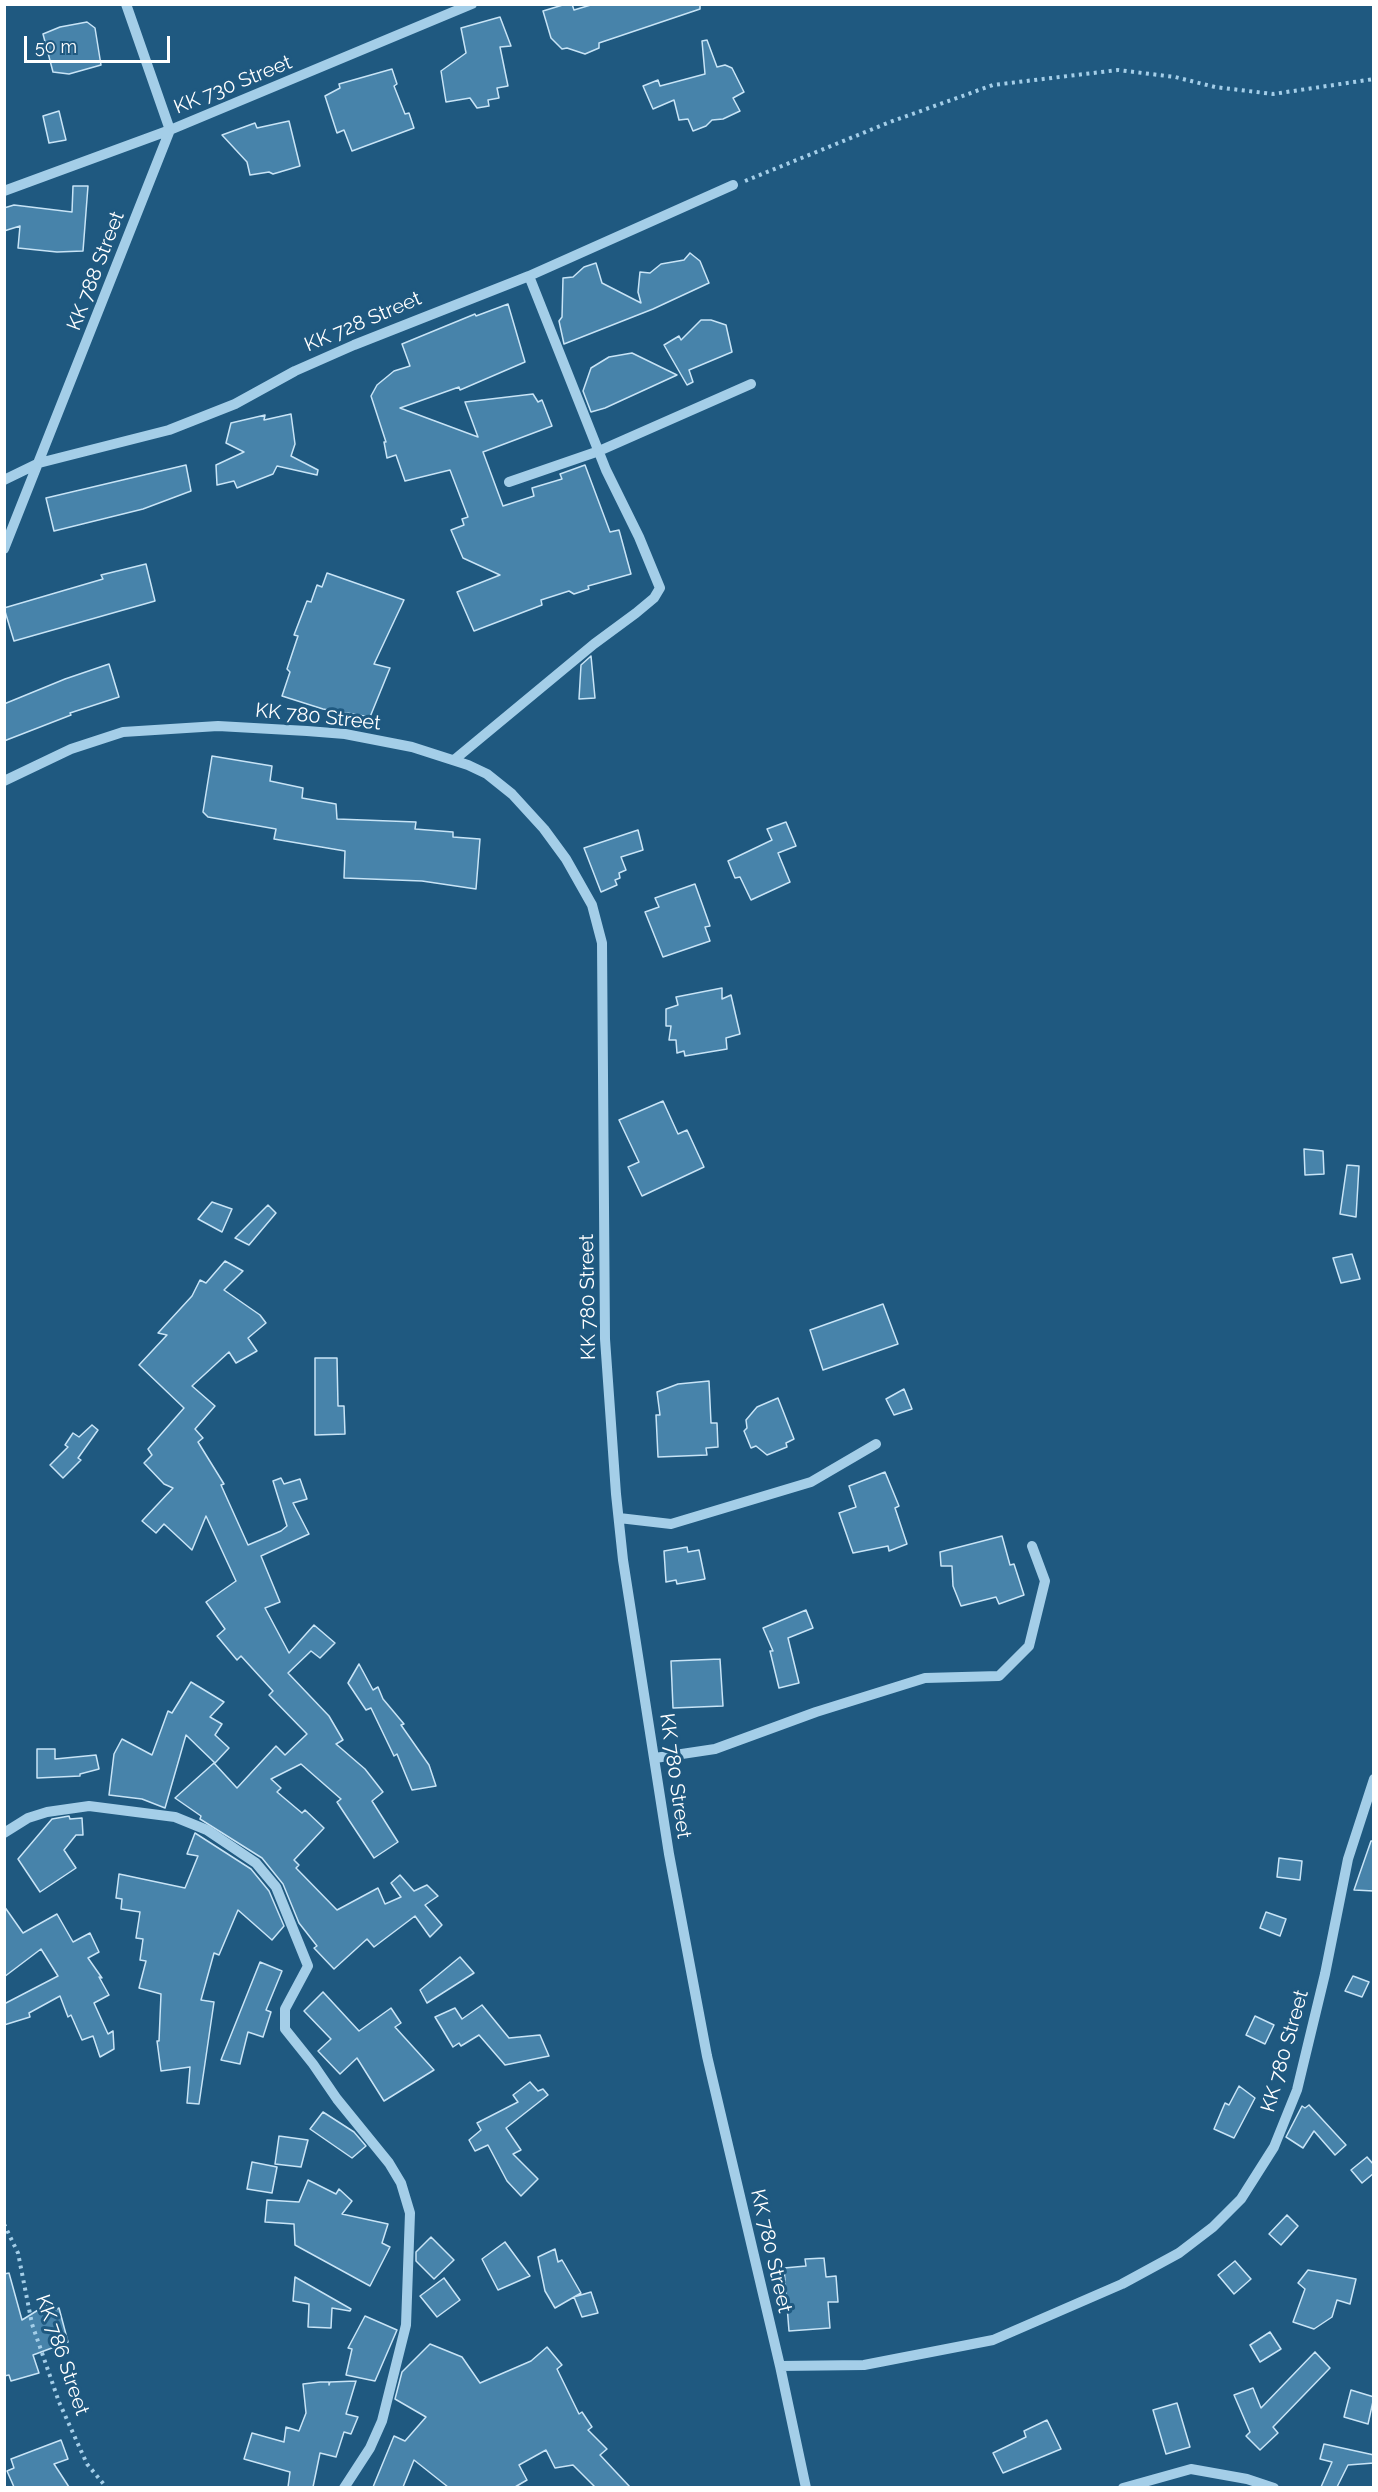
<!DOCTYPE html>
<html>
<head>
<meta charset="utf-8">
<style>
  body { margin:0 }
  #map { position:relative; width:1378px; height:2492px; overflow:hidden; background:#1f5980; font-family:Raleway,sans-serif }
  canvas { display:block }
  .frame { position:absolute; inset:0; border:6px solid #fff; pointer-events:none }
  .scale { position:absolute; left:24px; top:36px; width:146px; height:27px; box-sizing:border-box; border:3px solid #fff; border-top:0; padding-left:8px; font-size:18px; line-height:21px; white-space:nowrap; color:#fff; -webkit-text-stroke:4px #1f5980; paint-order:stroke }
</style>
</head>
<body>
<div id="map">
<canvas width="1378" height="2492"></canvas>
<div class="frame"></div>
<div class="scale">50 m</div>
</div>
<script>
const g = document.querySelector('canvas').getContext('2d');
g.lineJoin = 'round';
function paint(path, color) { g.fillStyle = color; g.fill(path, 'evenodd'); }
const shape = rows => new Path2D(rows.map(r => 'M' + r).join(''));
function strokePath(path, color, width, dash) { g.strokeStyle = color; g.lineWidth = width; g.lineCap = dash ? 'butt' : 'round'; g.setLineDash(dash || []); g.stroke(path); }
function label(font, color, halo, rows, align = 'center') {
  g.font = font + ' Raleway,sans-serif'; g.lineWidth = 6; g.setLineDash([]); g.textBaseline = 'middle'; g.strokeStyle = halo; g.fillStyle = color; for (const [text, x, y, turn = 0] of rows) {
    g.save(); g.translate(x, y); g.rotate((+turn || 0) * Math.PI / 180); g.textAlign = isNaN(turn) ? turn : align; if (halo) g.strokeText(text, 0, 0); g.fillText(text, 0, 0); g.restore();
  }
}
const building = shape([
  [566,4,572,4,574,10,594,4,700,4,700,9,599,43,599,48,585,54,567,48,562,49,551,38,543,11,566,4],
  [500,17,511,46,500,47,508,86,497,88,499,98,488,100,489,106,477,108,470,98,446,102,441,71,466,53,461,28,500,17],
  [87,22,95,28,101,65,69,74,53,72,43,34,60,27,87,22],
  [707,40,717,67,725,65,732,68,744,92,733,98,740,111,723,119,712,120,706,126,693,131,688,119,679,120,674,100,653,109,643,86,658,80,660,86,705,74,702,41,707,40],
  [392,69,397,84,394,86,405,114,409,113,414,128,352,151,344,130,337,133,325,96,340,88,339,84,392,69],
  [59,111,66,140,49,143,43,116,59,111],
  [289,121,300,166,273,174,269,172,250,175,247,162,222,135,255,123,257,128,289,121],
  [73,186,88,186,83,251,57,252,18,248,20,226,4,231,4,208,14,205,72,212,73,186],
  [690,253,700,261,709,283,653,309,564,344,559,321,562,317,563,278,573,277,584,267,596,263,602,283,641,303,638,292,640,272,650,273,661,264,684,260,690,253],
  [508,304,525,362,460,390,459,387,400,408,478,437,465,402,533,394,538,402,542,400,552,426,483,452,503,506,534,496,532,488,562,479,560,474,585,465,610,532,619,530,631,574,588,586,589,589,574,594,569,591,541,600,542,605,474,631,457,592,500,575,463,558,451,530,464,525,462,519,468,517,450,470,405,481,396,455,387,458,384,442,386,442,371,396,377,385,394,371,410,366,402,344,475,314,476,316,508,304],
  [701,320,711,320,726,325,732,352,689,370,693,382,687,385,664,345,679,336,681,340,701,320],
  [632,353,677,375,605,408,591,412,583,391,591,368,609,357,632,353],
  [291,414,295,444,291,456,318,470,317,475,277,466,273,474,237,488,234,481,217,485,216,465,244,452,226,443,231,423,265,415,264,420,291,414],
  [186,465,191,491,143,509,54,531,46,498,186,465],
  [146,564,155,601,14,641,4,608,103,579,101,575,146,564],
  [327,573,404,600,374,664,390,668,370,717,323,709,282,696,290,672,287,669,298,636,294,635,307,601,311,602,317,585,322,587,327,573],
  [591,656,595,698,579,699,581,665,591,656],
  [109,664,119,697,70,713,71,715,4,741,4,704,65,679,109,664],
  [212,756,272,766,270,781,303,788,302,798,336,804,337,819,416,822,415,829,453,832,453,837,480,839,476,889,422,881,344,878,345,851,274,839,276,829,208,817,203,812,212,756],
  [786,822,796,846,778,853,790,882,751,900,740,877,735,878,728,861,772,840,767,829,786,822],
  [638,830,643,850,621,857,626,870,619,873,620,878,615,880,617,885,601,892,584,848,638,830],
  [695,884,710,926,705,927,710,941,663,957,645,912,659,907,655,898,695,884],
  [722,988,722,999,731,995,740,1034,726,1038,727,1049,685,1056,684,1051,677,1053,676,1040,669,1040,671,1026,666,1026,666,1009,678,1005,676,997,722,988],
  [663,1101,678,1134,687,1130,704,1167,642,1196,628,1167,639,1162,619,1120,663,1101],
  [1304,1149,1323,1151,1324,1174,1305,1175,1304,1149],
  [1347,1165,1359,1166,1356,1217,1340,1214,1347,1165],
  [212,1202,232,1209,222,1232,198,1219,212,1202],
  [268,1205,276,1213,249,1245,235,1238,268,1205],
  [1352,1254,1360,1279,1341,1283,1333,1258,1352,1254],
  [225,1261,243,1271,224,1290,260,1315,266,1323,248,1338,257,1351,236,1363,229,1352,192,1386,215,1406,195,1429,203,1438,198,1442,224,1484,221,1485,248,1545,281,1531,287,1526,273,1481,281,1478,284,1484,300,1479,307,1499,293,1503,309,1534,261,1556,280,1602,265,1608,289,1653,314,1625,335,1643,320,1658,311,1651,288,1673,329,1716,343,1740,336,1744,365,1769,383,1792,372,1801,398,1842,374,1858,337,1802,341,1799,301,1764,271,1779,281,1788,277,1792,302,1813,305,1810,324,1828,294,1860,299,1865,296,1868,337,1910,378,1888,385,1904,401,1897,391,1883,400,1875,414,1891,427,1885,438,1896,425,1905,442,1925,430,1937,415,1916,374,1947,367,1939,334,1969,314,1948,317,1946,299,1923,283,1884,262,1858,200,1819,201,1816,175,1798,214,1763,237,1788,276,1746,285,1755,307,1734,269,1695,273,1691,241,1656,237,1660,217,1636,225,1629,206,1602,236,1581,206,1516,192,1550,164,1524,156,1533,142,1521,173,1488,164,1484,144,1463,152,1455,148,1449,184,1408,139,1365,167,1335,158,1333,192,1296,200,1280,206,1283,225,1261],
  [883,1304,898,1344,823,1370,810,1330,883,1304],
  [315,1358,337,1358,338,1406,344,1406,345,1434,315,1435,315,1358],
  [709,1381,711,1423,717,1423,718,1447,706,1448,707,1455,658,1457,656,1415,660,1415,657,1392,678,1384,709,1381],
  [904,1389,912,1409,894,1415,886,1399,904,1389],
  [778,1398,794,1439,786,1443,787,1447,767,1455,756,1446,751,1448,744,1431,747,1428,746,1420,757,1407,778,1398],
  [92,1425,98,1430,78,1458,81,1460,63,1478,50,1465,68,1447,65,1445,73,1433,79,1437,92,1425],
  [885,1472,899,1506,895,1508,907,1544,889,1551,888,1546,853,1553,839,1513,856,1507,849,1486,885,1472],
  [1002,1536,1010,1565,1014,1564,1024,1595,999,1604,996,1597,961,1606,953,1586,952,1566,941,1566,940,1552,1002,1536],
  [687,1547,688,1552,699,1550,705,1579,677,1584,676,1580,666,1582,664,1551,687,1547],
  [806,1610,813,1628,788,1638,799,1683,779,1688,770,1651,773,1651,763,1628,806,1610],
  [720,1659,723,1706,673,1708,671,1661,720,1659],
  [359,1664,373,1690,378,1687,383,1699,404,1724,401,1725,429,1765,436,1786,412,1790,397,1754,394,1756,371,1708,366,1710,348,1683,359,1664],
  [191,1682,224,1702,210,1717,222,1724,215,1735,229,1748,215,1763,186,1735,165,1808,142,1799,109,1795,114,1754,122,1739,152,1755,168,1711,172,1713,191,1682],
  [37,1749,55,1749,55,1759,96,1755,99,1769,80,1774,80,1776,37,1778,37,1749],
  [69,1816,70,1819,82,1818,83,1835,76,1835,64,1850,76,1868,40,1892,18,1859,52,1819,69,1816],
  [195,1833,251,1869,269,1891,284,1926,272,1940,238,1910,219,1955,214,1953,201,2000,214,2002,199,2104,187,2103,190,2067,161,2071,157,2041,159,2041,161,1994,139,1988,146,1961,140,1960,143,1939,136,1938,140,1912,121,1909,122,1899,116,1898,119,1874,185,1888,198,1856,187,1854,195,1833],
  [1371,1841,1374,1841,1374,1891,1354,1890,1371,1841],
  [1279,1858,1302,1861,1300,1880,1277,1877,1279,1858],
  [4,1906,23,1933,57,1914,73,1942,90,1933,99,1952,88,1958,102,1978,99,1977,109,1995,94,2003,108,2034,113,2031,114,2049,100,2057,93,2036,82,2040,71,2015,68,2017,60,1996,29,2013,30,2017,4,2025,4,2004,58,1976,41,1949,4,1977,4,1906],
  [1266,1912,1286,1919,1280,1936,1260,1928,1266,1912],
  [460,1957,474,1973,427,2003,420,1990,460,1957],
  [260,1962,282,1971,266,2010,271,2012,263,2037,248,2032,240,2064,221,2060,260,1962],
  [1353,1976,1369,1982,1362,1997,1345,1991,1353,1976],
  [323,1992,359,2031,391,2008,401,2023,395,2027,434,2070,384,2101,357,2058,340,2074,318,2051,331,2039,304,2011,323,1992],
  [482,2005,509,2038,540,2035,549,2056,505,2065,479,2035,461,2046,459,2043,453,2047,435,2017,455,2008,462,2019,482,2005],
  [1255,2016,1274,2025,1265,2044,1246,2035,1255,2016],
  [530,2082,538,2091,543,2089,548,2095,506,2128,521,2150,513,2154,538,2179,521,2196,507,2181,488,2145,475,2151,469,2140,481,2130,477,2123,518,2102,513,2095,530,2082],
  [1239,2086,1255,2098,1234,2138,1214,2129,1225,2103,1229,2105,1239,2086],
  [1309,2105,1346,2145,1335,2155,1314,2131,1303,2148,1286,2137,1302,2106,1305,2108,1309,2105],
  [323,2112,354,2132,366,2146,352,2158,310,2129,323,2112],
  [279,2136,308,2140,301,2167,275,2164,279,2136],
  [1367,2157,1374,2165,1374,2173,1362,2183,1351,2170,1367,2157],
  [252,2162,277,2167,272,2193,247,2189,252,2162],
  [308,2180,336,2194,339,2189,352,2201,342,2214,388,2224,382,2243,390,2247,370,2286,295,2245,294,2224,265,2222,267,2200,299,2202,308,2180],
  [1287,2215,1298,2226,1281,2245,1269,2234,1287,2215],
  [431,2237,454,2260,434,2279,416,2261,416,2252,431,2237],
  [505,2242,530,2276,498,2290,482,2259,505,2242],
  [555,2249,558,2262,562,2260,581,2293,555,2308,545,2291,538,2257,555,2249],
  [824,2258,826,2277,836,2276,838,2302,828,2302,830,2328,789,2331,784,2268,806,2266,805,2259,824,2258],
  [1235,2261,1251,2279,1234,2294,1218,2275,1235,2261],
  [1308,2270,1356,2279,1350,2304,1337,2300,1332,2317,1314,2329,1293,2322,1305,2289,1298,2283,1308,2270],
  [9,2273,22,2320,51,2302,55,2310,59,2308,68,2342,33,2355,39,2373,11,2381,9,2375,4,2376,4,2274,9,2273],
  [295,2277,351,2309,350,2311,332,2308,331,2328,308,2327,309,2304,293,2301,295,2277],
  [444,2278,460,2300,437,2317,420,2296,444,2278],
  [591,2292,598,2313,582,2317,574,2297,591,2292],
  [365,2316,397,2330,375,2381,346,2375,352,2349,348,2348,365,2316],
  [1270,2332,1281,2349,1260,2362,1250,2345,1270,2332],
  [430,2344,462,2357,480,2383,531,2361,547,2347,562,2365,557,2369,579,2414,582,2412,592,2427,588,2430,607,2449,600,2455,630,2487,595,2487,573,2465,555,2468,546,2450,519,2465,527,2480,515,2487,448,2487,414,2460,403,2487,373,2487,394,2436,405,2441,426,2417,395,2399,402,2372,430,2344],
  [1315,2352,1330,2368,1273,2427,1278,2433,1260,2450,1246,2436,1250,2432,1234,2395,1253,2388,1261,2408,1315,2352],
  [356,2381,346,2414,358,2417,351,2434,344,2432,336,2457,320,2453,313,2487,288,2487,290,2472,244,2459,252,2433,284,2442,286,2427,299,2431,306,2413,303,2384,320,2382,329,2382,329,2385,330,2382,356,2381],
  [1351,2390,1374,2397,1368,2424,1344,2417,1351,2390],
  [1177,2403,1190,2447,1166,2454,1153,2410,1177,2403],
  [1047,2420,1061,2449,1003,2473,993,2453,1026,2437,1024,2431,1047,2420],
  [61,2440,68,2459,54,2464,69,2487,14,2487,7,2471,14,2468,11,2459,61,2440],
  [1324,2444,1374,2455,1374,2463,1348,2465,1337,2487,1321,2487,1332,2462,1320,2459,1324,2444]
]);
const path = shape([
  [745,181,890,122,993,85,1118,70,1175,77,1215,87,1273,94,1374,79],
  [4,2224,18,2253,32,2324,59,2402,87,2464,107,2488]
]);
const minor = shape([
  [4,191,170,130,472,4],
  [4,480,39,463,169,430,235,404,295,371,354,345,529,276,733,185],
  [509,482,599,451,751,384],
  [4,549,170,130,126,4],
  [454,760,594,644,636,613,654,598,660,588,639,537,606,470,529,276],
  [4,781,71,749,123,732,218,726,307,731,345,734,412,747,468,765,487,774,512,794,544,829,566,859,592,905,602,943,605,1339,616,1494,623,1560,669,1854,707,2056,780,2366,864,2365,993,2340,1122,2284,1179,2253,1213,2227,1241,2199,1274,2147,1297,2090,1325,1974,1348,1859,1374,1779],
  [619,1518,671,1524,811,1482,876,1444],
  [655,1758,715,1749,816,1712,925,1678,999,1676,1029,1646,1045,1581,1032,1546],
  [4,1833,28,1818,47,1812,89,1806,175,1817,207,1830,256,1863,276,1887,308,1966,285,2009,285,2029,313,2064,337,2099,389,2163,401,2183,410,2213,406,2325,382,2421,370,2448,344,2488],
  [780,2366,806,2488],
  [1123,2488,1191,2469,1247,2479,1274,2488]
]);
const streetNames = [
  ["KK 730 Street",233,85,-22],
  ["KK 788 Street",96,271,-69],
  ["KK 728 Street",363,322,-23],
  ["KK 780 Street",318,717,6],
  ["KK 780 Street",588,1297,-91],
  ["KK 780 Street",675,1776,82],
  ["KK 780 Street",1285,2051,-74],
  ["KK 780 Street",771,2251,77],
  ["KK 786 Street",62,2355,71]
];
paint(building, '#4783aa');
strokePath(building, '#c8e4f6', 1.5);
strokePath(path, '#a4cee8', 4, [3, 4.5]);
strokePath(minor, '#a4cee8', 10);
label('20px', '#fff', '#1f5980', streetNames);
</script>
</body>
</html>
